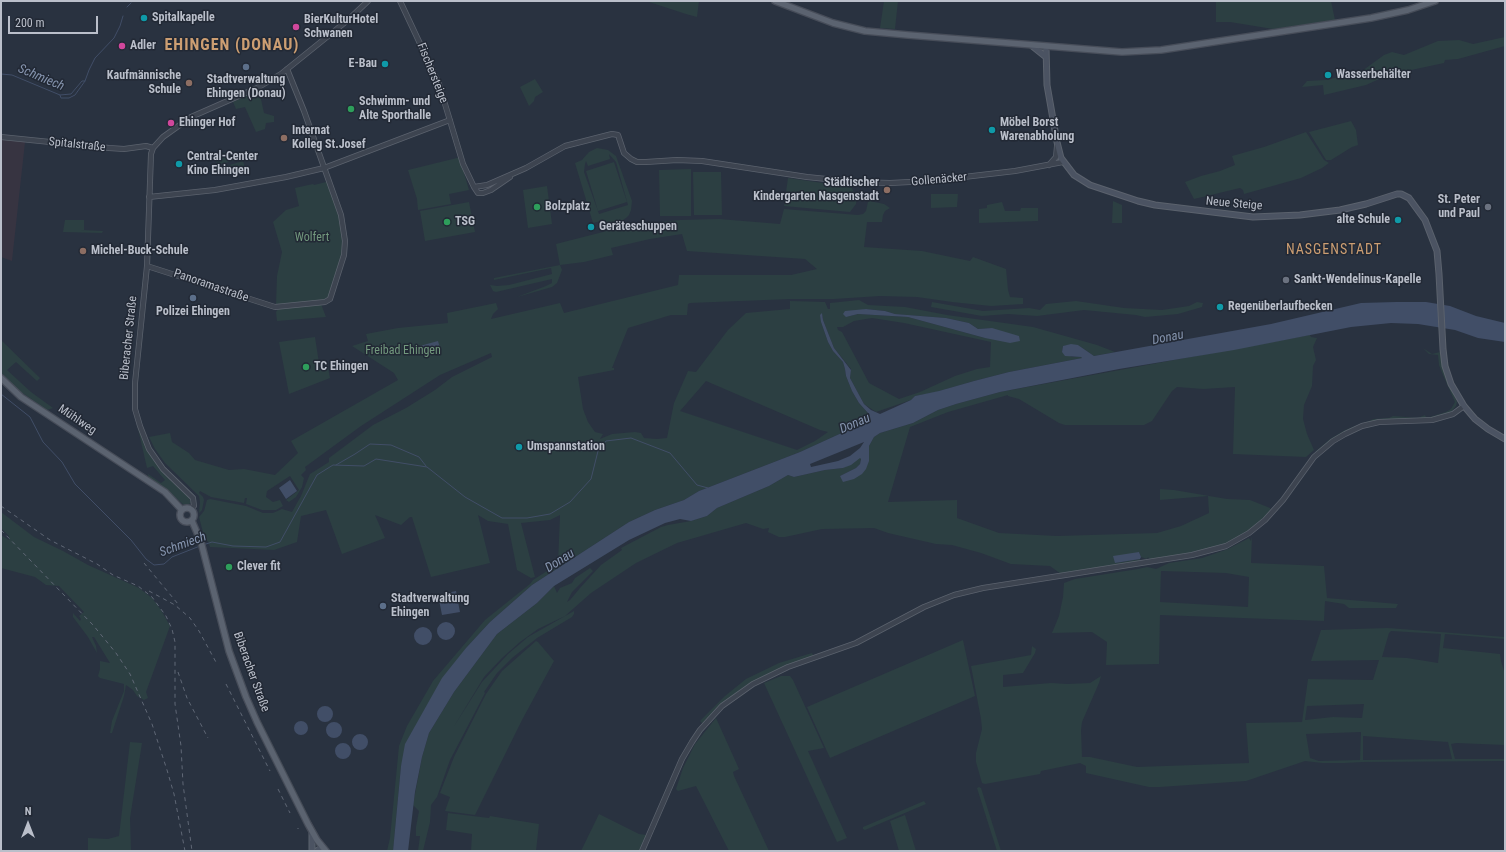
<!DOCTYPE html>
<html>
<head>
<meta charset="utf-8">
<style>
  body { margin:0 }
  #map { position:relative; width:1506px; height:852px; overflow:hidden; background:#293240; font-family:"Roboto Condensed",sans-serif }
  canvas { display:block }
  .frame { position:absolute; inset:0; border:2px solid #babfca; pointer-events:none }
  .north { position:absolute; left:8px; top:804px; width:40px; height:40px; -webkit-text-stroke:3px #222935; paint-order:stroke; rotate:0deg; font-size:11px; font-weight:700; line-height:16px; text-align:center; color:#babfca }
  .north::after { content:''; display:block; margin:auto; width:14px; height:18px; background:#babfca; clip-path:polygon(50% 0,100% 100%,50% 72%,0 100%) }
  .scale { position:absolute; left:8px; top:16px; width:90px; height:18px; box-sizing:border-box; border:2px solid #babfca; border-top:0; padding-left:5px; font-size:12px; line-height:14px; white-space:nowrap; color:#babfca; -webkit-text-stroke:3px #222935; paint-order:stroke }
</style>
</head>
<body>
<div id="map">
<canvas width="1506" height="852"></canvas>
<div class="frame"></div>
<div class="north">N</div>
<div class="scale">200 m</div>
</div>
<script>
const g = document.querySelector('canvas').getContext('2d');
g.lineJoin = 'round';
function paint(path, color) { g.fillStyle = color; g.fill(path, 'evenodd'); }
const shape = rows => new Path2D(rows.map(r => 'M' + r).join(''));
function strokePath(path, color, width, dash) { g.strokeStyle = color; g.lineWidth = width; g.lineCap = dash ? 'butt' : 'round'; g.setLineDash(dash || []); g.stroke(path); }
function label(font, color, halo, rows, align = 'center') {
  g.font = font + ' "Roboto Condensed",sans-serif'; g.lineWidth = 3; g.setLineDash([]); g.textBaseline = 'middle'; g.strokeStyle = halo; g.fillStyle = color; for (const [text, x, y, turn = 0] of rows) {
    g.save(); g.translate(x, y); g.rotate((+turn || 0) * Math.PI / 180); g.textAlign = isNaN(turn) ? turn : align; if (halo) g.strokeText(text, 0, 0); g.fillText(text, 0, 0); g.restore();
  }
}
const medical = shape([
  [1,139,25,142,12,261,1,257]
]);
const green = shape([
  [646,1,699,1,697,17,686,14],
  [884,1,898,1,895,29,880,28],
  [1216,1,1331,1,1335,20,1273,29,1230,22,1216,22],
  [1505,37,1505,46,1458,59,1445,60,1444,63,1388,75,1366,85,1324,95,1323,85,1302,87,1307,81,1325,80,1349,75,1362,71,1384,55,1392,52,1404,55,1438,41,1459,40,1473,44],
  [535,79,543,92,535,97,534,101,529,106,520,87],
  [259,90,264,113,274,116,274,122,266,123,265,129,256,132,245,107,236,109,233,102],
  [1351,121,1356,130,1358,145,1352,147,1331,160,1326,160,1309,132],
  [1306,132,1324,160,1329,163,1322,168,1301,178,1244,194,1243,190,1240,188,1194,199,1185,182,1201,176,1220,171,1235,165,1232,156,1264,147],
  [597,148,608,150,616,156,632,201,631,210,629,215,626,218,617,224,608,224,601,221,593,223,575,163,582,160,589,152],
  [609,154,616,162,628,205,599,214,584,172,585,164,586,161,588,166,610,159],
  [233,150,236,160,217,165,215,155],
  [461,157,465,169,464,173,469,190,449,194,451,204,418,210,417,199,408,170],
  [243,161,246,170,228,175,226,166],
  [614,162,627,202,598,211,586,171],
  [691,169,691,216,660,216,659,170],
  [693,172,721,172,722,215,694,215],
  [788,178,851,187,857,197,856,204,850,212,784,206],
  [330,181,341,215,344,255,328,301,276,305,277,276,282,252,273,222,286,210,299,206,295,188,313,184,314,185],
  [547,186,552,224,528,228,523,190],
  [931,194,958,194,957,207,931,208],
  [870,201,884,204,890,208,885,211,883,215,882,222,867,222,864,247,922,251,970,261,973,257,1006,269,1008,290,1010,297,1023,298,1023,304,991,306,952,302,917,297,880,296,834,299,790,299,690,303,688,304,687,315,671,315,628,328,612,368,614,368,614,370,578,377,583,409,588,422,595,432,603,434,600,439,612,434,635,432,641,433,644,438,657,439,667,438,674,403,688,371,696,372,728,330,746,313,790,309,790,301,825,302,828,309,830,309,830,303,859,300,868,305,905,307,947,315,1033,327,1097,345,1115,352,1094,356,1078,345,1063,346,1062,352,1072,357,1081,357,1082,358,1009,372,974,381,933,393,915,396,911,400,876,412,864,404,850,378,851,369,834,348,823,320,823,314,821,322,828,342,833,351,843,362,845,369,846,376,852,391,859,403,868,413,870,420,800,452,699,491,684,500,655,510,629,522,532,585,490,622,466,648,401,766,393,851,387,851,390,838,399,746,407,726,433,681,485,620,530,584,533,580,558,564,560,515,550,520,521,523,535,577,531,578,517,570,508,524,488,521,478,515,490,563,431,577,412,517,410,517,401,525,375,515,385,538,342,554,326,510,301,516,297,542,274,550,210,547,208,541,206,541,204,536,199,517,204,511,207,500,210,499,246,506,263,513,273,513,282,509,292,512,301,496,310,474,329,462,329,458,373,425,406,408,435,390,452,377,492,357,491,353,440,375,361,426,305,467,306,470,301,475,304,478,302,487,296,497,289,502,286,500,299,490,290,476,267,491,266,497,273,502,280,500,283,506,276,510,262,510,246,504,247,498,245,498,244,503,211,497,200,491,199,493,203,497,204,500,202,510,199,513,200,502,199,496,165,463,155,449,149,437,170,433,172,442,189,453,195,460,229,470,244,469,275,475,298,453,291,441,398,380,394,373,352,346,368,341,366,334,398,328,448,323,447,313,496,303,498,309,493,314,491,319,560,303,564,313,678,285,679,275,791,275,817,269,805,259,687,251,682,234,650,239,611,248,613,255,584,262,560,265,562,270,557,283,552,287,517,297,546,286,552,283,552,279,496,292,493,291,490,285,497,286,509,285,552,274,551,268,494,280,494,278,560,265,556,244,638,223,640,224,680,220,719,219,780,224,784,209,858,215,863,214,866,211,868,202],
  [866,309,885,311,895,314,946,318,969,323,978,329,992,328,985,338,908,317,858,314,846,317],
  [872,318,904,323,991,342,990,367,977,369,955,376,920,392,899,399,869,383,842,332,838,330,837,327,843,327,854,321],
  [706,381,820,430,828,432,815,441,797,450,680,411],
  [1113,201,1122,205,1122,223,1112,223],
  [469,202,475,232,425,241,420,211],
  [1002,202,1005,211,1020,211,1021,208,1038,208,1038,221,979,223,979,209,987,208,987,205],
  [65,220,84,220,84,230,81,230,103,231,102,233,63,232],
  [1076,301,1124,308,1162,310,1189,306,1197,302,1203,303,1202,307,1178,314,1145,317,1136,315,1084,310,1037,316,1008,314,982,316,931,307,932,302,983,311,1029,308,1040,310,1046,304],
  [321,304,326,317,277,321,276,312,278,309],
  [1310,335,1311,337,1317,338,1313,347,1316,360,1313,366,1312,386,1304,405,1303,419,1307,434,1314,450,1306,457,1233,454,1235,387,1203,389,1177,387,1172,391,1152,421,1144,425,1065,425,1059,423,1019,399,1008,396,1008,395,948,412,910,427,888,502,957,500,957,518,999,533,1057,536,1157,533,1181,526,1209,513,1208,496,1160,500,1160,489,1174,490,1227,499,1250,500,1270,508,1271,512,1246,533,1231,542,1207,550,1150,560,1148,557,1147,559,1141,557,1139,552,1115,563,1140,559,1139,562,1061,574,1050,566,1011,564,981,553,952,545,936,544,888,533,874,528,822,529,785,537,779,537,768,532,769,528,763,529,746,523,677,543,636,563,591,593,565,616,538,629,520,642,502,658,484,677,453,728,482,682,508,654,528,637,574,611,574,614,572,617,537,638,512,658,497,673,484,692,485,693,450,760,437,797,431,805,430,822,423,851,418,851,420,836,416,836,416,827,419,811,413,805,422,757,429,733,454,692,497,634,537,603,554,586,557,593,560,588,572,583,575,578,590,568,593,571,572,592,567,602,570,600,580,588,601,565,622,550,621,548,661,527,668,525,691,521,707,516,717,508,769,486,788,475,794,477,825,470,843,468,860,457,861,458,860,464,856,468,840,476,854,479,869,453,869,446,874,437,880,433,913,423,938,410,956,404,1000,392],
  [315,337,319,363,327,362,330,378,289,394,279,342],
  [1,340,40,378,37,381,16,362,7,370,31,392,53,408,47,410,11,385,1,374],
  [1423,348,1432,354,1440,352,1445,376,1457,402,1456,406,1450,413,1434,418,1366,423,1317,452,1315,452,1330,439,1345,430,1374,419,1389,418,1393,416,1418,418,1425,415,1426,417,1430,417,1446,412,1451,409,1455,402,1443,375,1439,365,1438,355,1429,354],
  [136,420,137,420,150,453,188,496,191,502,189,504,184,505,169,492,149,479,148,474,161,483,165,480,153,466,147,468],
  [1,512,34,537,63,551,88,565,139,588,152,598,161,610,170,626,146,692,148,698,144,700,137,696,133,690,126,685,124,696,112,733,110,733,112,721,124,691,124,684,100,678,98,676,100,669,100,661,110,663,94,637,92,637,96,646,97,653,88,637,73,617,73,613,80,621,81,619,79,616,84,612,59,586,46,585,35,577,1,568,1,535,9,540,9,536,1,528],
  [1252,536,1251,563,1324,566,1327,598,1398,604,1396,608,1349,608,1344,604,1325,601,1324,621,1160,615,1159,664,1106,665,1107,642,1092,632,1052,633,1059,616,1063,597,1064,583,1075,579,1138,569,1147,567,1156,569,1169,563,1202,558,1228,549,1249,538,1251,541],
  [1161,571,1226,573,1249,577,1248,607,1160,602],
  [1388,628,1505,637,1505,639,1445,634,1443,648,1500,654,1505,639,1500,654,1501,661,1505,674,1505,745,1456,743,1451,744,1455,759,1505,759,1505,761,1363,762,1344,763,1322,763,1305,761,1246,781,1160,787,1149,787,1086,773,1086,766,1080,763,1041,771,1040,774,985,784,982,783,976,762,976,753,982,729,981,719,971,666,1031,655,1032,646,1036,649,1035,653,1023,673,1003,675,1003,687,1051,683,1067,684,1090,683,1101,676,1099,683,1082,722,1081,730,1082,757,1090,757,1137,767,1249,763,1246,723,1302,722,1308,679,1373,680,1379,660,1311,661,1321,630],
  [1391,631,1441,634,1438,663,1407,658,1382,657,1389,633],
  [1364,704,1362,718,1333,717,1305,720,1307,706],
  [1361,732,1360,760,1319,761,1310,758,1306,734],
  [1363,736,1448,742,1452,759,1363,760],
  [963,640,975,696,830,758,807,707],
  [536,641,538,642,554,661,522,720,475,815,445,811,450,797,440,793,454,757,486,694,502,671],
  [812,653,814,657,782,668,745,686,722,704,703,724,700,721,725,696,746,679,779,663],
  [781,676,790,676,793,680,824,748,808,751,847,838,837,842,764,683],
  [716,718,739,769,733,772,734,776,769,851,729,851,696,786,678,791,676,789,683,768,695,744],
  [130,742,142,743,130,818,131,851,88,851,88,838,108,839,119,836],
  [979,787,981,788,1001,851,997,851,977,788],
  [924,801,926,804,865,830,863,829,863,827],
  [448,813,489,818,490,816,539,824,536,851,471,851,472,834,446,830],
  [599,814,639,834,647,835,640,851,581,851],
  [905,815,916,851,899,851,890,821]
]);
const water = shape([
  [1396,302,1426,302,1450,306,1476,316,1505,323,1505,342,1478,338,1455,330,1418,324,1391,323,1351,327,1234,350,1119,369,1000,392,956,404,938,410,913,423,880,433,874,437,869,446,869,461,866,469,862,474,854,479,843,482,840,476,856,468,860,464,861,459,860,458,851,465,843,468,825,470,794,477,788,475,769,486,717,508,707,516,691,521,680,519,665,523,629,540,554,586,537,603,497,634,454,692,429,733,422,757,415,792,408,851,393,851,401,766,405,744,442,678,466,648,490,622,532,585,629,522,655,510,684,500,699,491,800,452,870,420,868,413,859,403,852,391,846,376,845,369,843,362,833,351,828,342,821,322,820,315,822,313,823,320,834,348,851,370,850,378,864,404,871,410,880,414,911,400,915,396,939,391,974,381,1009,372,1082,358,1081,357,1065,356,1062,352,1063,346,1071,344,1078,345,1094,356,1271,324,1361,303],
  [864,442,860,448,850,456,838,461,811,467,810,464],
  [866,309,885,311,895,314,946,318,969,323,978,329,992,328,1019,336,1020,341,1010,343,985,338,908,317,858,314,846,317,843,314,845,311],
  [438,341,440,348,418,354,416,347],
  [290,480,297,491,286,499,279,488],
  [1139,552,1141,557,1140,559,1115,563,1113,556],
  [456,591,460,612,442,615,438,595],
  '437 631a9 9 0 1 1 18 0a9 9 0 1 1-18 0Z',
  '414 636a9 9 0 1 1 18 0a9 9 0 1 1-18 0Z',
  '317 714a8 8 0 1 1 16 0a8 8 0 1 1-16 0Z',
  '294 728a7 7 0 1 1 14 0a7 7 0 1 1-14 0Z',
  '326 730a8 8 0 1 1 16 0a8 8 0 1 1-16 0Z',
  '352 742a8 8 0 1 1 16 0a8 8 0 1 1-16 0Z',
  '335 751a8 8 0 1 1 16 0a8 8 0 1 1-16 0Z'
]);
const stream = shape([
  [127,7,131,3],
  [1,74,12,75,60,95,61,98,69,98,75,95,85,81,89,70,95,58,114,38,120,26,123,16],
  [60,95,71,94,82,81,85,81],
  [1,394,30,417,43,442,62,462,75,484,131,540,146,559,154,565,164,564,172,557,200,546],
  [336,465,355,454,370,444,391,445,419,457,426,466],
  [203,545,212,542,233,546,266,547,280,542,317,475,333,465,364,466,376,459,427,467,465,497,502,518,527,518,550,514,570,502,591,479,598,451,606,441,631,438,670,453,697,485,708,488]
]);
const tertiary = shape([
  [400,1,439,84,463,164,474,187,478,193,483,193,491,190,510,177],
  [1,137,109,148,124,149,146,146,153,148],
  [1049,165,1056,157,1057,146],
  [474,187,487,185,526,168,565,146,612,134,618,135,624,153,631,159,637,162,646,162,677,160,702,161,807,177,856,182,890,183,930,181,1015,171,1063,162],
  [149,197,215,190,286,177,324,168,450,120],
  [147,266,275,307,325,302,330,299,344,255,345,241,341,215,304,111,287,69],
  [191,509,194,506,193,498,163,469,149,449,140,426,135,409,135,383,147,266,151,154,153,148,163,137,191,117,257,88,281,74,348,20,368,1],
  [642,851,682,759,692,742,700,730,722,706,753,684,788,667,856,643,924,607,954,595,983,588,1192,555,1226,546,1249,533,1265,520,1283,500,1314,457,1333,441,1345,434,1362,426,1379,422,1432,420,1453,414,1464,406]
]);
const secondary = shape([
  [1031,45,1046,57],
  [1046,47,1047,85,1057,142,1061,158,1074,175,1090,185,1138,201,1155,205,1253,217,1300,215,1340,210,1366,204,1397,194,1401,194,1409,198,1425,220,1437,251,1439,274,1443,349,1445,366,1451,384,1464,406,1475,419,1488,429,1505,439],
  [312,832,312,851],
  [317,851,322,847]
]);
const primary = shape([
  [775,1,833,23,865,31,908,35,1122,52,1161,50,1371,18,1408,10,1435,1],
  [1,378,21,397,165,492,182,510],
  '180 515a7 7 0 1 1 14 0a7 7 0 1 1-14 0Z',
  [192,521,201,542,229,651,246,697,257,722,308,824,317,840,326,851]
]);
const rail = shape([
  [1,506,50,540,97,564,113,575,138,586,152,597,166,616,172,629,175,642,175,704,181,746,183,784,192,851],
  [1,530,93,625,116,653,130,674,152,724,167,770,174,794,185,851],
  [144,563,178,604],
  [149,591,175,605,190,618,199,631,217,664],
  [178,672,187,698,208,738],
  [226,684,270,771],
  [278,789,290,813],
  [298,828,298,829]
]);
const markers = [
  [144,18,4,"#0f9aa8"],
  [296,27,4,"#d1479c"],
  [122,46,4,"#d1479c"],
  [385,64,4,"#0f9aa8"],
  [246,67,4,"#5c6f8a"],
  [1328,75,4,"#0f9aa8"],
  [189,83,4,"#8d6e63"],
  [351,109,4,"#2e9e5b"],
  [171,123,4,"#d1479c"],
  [992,130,4,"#0f9aa8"],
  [284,138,4,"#8d6e63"],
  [179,164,4,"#0f9aa8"],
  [887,190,4,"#8d6e63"],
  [537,207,4,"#2e9e5b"],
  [1488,207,4,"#6b7280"],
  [1398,220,4,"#0f9aa8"],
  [447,222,4,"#2e9e5b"],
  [591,227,4,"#0f9aa8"],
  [83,251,4,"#8d6e63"],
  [1286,280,4,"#6b7280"],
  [193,298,4,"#5c6f8a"],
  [1220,307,4,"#0f9aa8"],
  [306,367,4,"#2e9e5b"],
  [519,447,4,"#0f9aa8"],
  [229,567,4,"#2e9e5b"],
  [383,606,4,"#5c6f8a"]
];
const poiNames = [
  ["Spitalkapelle",152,18],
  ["BierKulturHotel",304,20],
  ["Schwanen",304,34],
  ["Adler",130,46],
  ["E-Bau",377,64,"right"],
  ["Wasserbehälter",1336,75],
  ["Kaufmännische",181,76,"right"],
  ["Schule",181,90,"right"],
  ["Stadtverwaltung",246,80,"center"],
  ["Ehingen (Donau)",246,94,"center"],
  ["Schwimm- und",359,102],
  ["Alte Sporthalle",359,116],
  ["Ehinger Hof",179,123],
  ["Möbel Borst",1000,123],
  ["Warenabholung",1000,137],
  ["Internat",292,131],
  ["Kolleg St.Josef",292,145],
  ["Central-Center",187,157],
  ["Kino Ehingen",187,171],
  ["Städtischer",879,183,"right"],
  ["Kindergarten Nasgenstadt",879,197,"right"],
  ["St. Peter",1480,200,"right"],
  ["und Paul",1480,214,"right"],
  ["Bolzplatz",545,207],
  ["alte Schule",1390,220,"right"],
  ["TSG",455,222],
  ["Geräteschuppen",599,227],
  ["Michel-Buck-Schule",91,251],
  ["Sankt-Wendelinus-Kapelle",1294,280],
  ["Regenüberlaufbecken",1228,307],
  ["Polizei Ehingen",193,312,"center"],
  ["TC Ehingen",314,367],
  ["Umspannstation",527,447],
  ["Clever fit",237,567],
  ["Stadtverwaltung",391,599],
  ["Ehingen",391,613]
];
const streetNames = [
  ["Fischersteige",432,73,68],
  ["Spitalstraße",77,145,6],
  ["Gollenäcker",939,180,-5],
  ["Neue Steige",1234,204,5],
  ["Panoramastraße",211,286,19],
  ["Biberacher Straße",129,338,-84],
  ["Mühlweg",77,420,34],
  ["Biberacher Straße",251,672,70]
];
const parkNames = [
  ["Wolfert",312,238],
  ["Freibad Ehingen",403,351]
];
const waterNames = [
  ["Schmiech",41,78,23],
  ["Donau",1168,338,-11],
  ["Donau",855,424,-23],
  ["Schmiech",183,545,-20],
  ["Donau",560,561,-33]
];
const quarterNames = [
  ["NASGENSTADT",1334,250]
];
const districtNames = [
  ["EHINGEN (DONAU)",232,46]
];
paint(medical, '#373441');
paint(green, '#2c3f42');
paint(water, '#414e67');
strokePath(stream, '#414e67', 1);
strokePath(tertiary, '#5b626d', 6);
strokePath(secondary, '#5b626d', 7);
strokePath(primary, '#474d59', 8);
strokePath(tertiary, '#3d4450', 4.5);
strokePath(secondary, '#4b5362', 5);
strokePath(primary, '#5b6370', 5.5);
strokePath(rail, '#606876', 1, [4, 4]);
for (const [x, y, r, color] of markers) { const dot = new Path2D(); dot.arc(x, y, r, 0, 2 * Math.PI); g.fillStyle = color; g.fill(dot); strokePath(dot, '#222935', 1.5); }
label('bold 12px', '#babfca', '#222935', poiNames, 'left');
label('12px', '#babfca', '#222935', streetNames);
label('12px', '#73997e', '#222935', parkNames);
label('italic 13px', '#8594ae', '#222935', waterNames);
g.letterSpacing = '1px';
label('14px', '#cc9e72', '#222935', quarterNames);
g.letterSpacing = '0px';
g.letterSpacing = '1px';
label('bold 16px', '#cc9e72', '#222935', districtNames);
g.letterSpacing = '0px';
</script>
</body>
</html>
